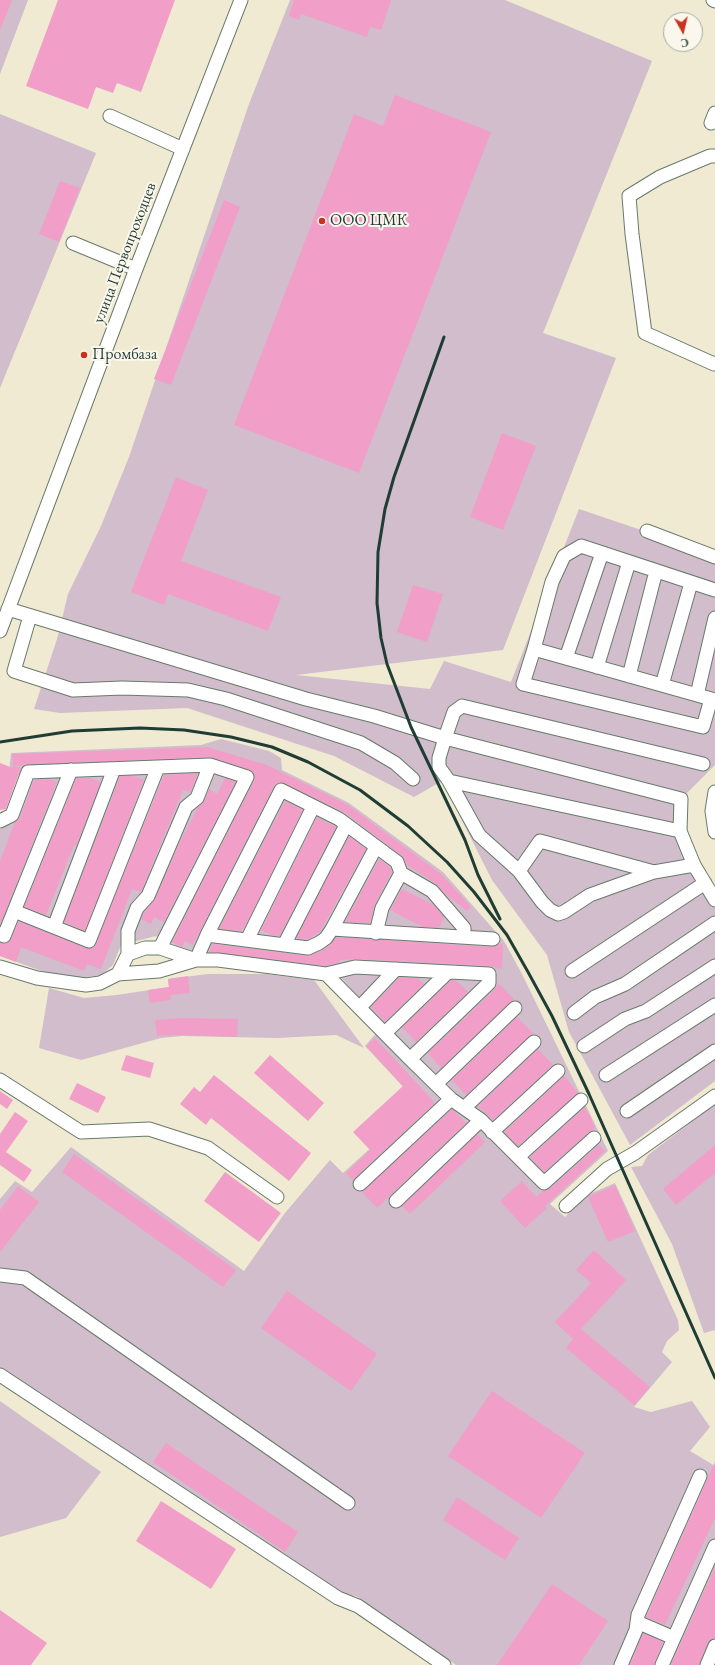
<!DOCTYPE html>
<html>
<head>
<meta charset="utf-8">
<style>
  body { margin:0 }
  #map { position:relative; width:715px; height:1665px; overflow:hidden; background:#efead1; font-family:"EB Garamond",serif }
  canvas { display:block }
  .north { position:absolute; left:663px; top:12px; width:40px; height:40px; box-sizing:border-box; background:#fbf7ec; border:1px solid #a3ada2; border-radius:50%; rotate:172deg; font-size:11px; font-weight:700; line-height:16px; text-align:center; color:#1f3d34 }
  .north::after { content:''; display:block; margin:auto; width:14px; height:18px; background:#c8321e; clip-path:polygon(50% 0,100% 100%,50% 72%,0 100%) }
</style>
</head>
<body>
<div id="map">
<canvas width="715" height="1665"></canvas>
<div class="north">С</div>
</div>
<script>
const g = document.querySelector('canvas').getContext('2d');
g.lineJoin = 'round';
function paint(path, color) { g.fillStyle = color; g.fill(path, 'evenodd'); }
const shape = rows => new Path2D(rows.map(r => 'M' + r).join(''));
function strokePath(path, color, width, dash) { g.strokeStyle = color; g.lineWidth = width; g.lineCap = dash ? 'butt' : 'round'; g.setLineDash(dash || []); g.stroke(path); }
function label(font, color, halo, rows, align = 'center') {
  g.font = font + ' "EB Garamond",serif'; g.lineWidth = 4; g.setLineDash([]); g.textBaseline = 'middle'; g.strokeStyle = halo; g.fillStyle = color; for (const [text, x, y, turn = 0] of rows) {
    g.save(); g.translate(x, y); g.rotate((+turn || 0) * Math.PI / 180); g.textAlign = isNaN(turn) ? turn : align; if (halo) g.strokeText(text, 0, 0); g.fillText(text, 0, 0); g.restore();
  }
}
const industrial = shape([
  [0,0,28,0,0,74],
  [290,0,505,0,652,61,543,333,616,358,503,650,296,675,430,689,444,661,511,682,579,509,715,555,715,765,685,795,676,833,715,894,715,1081,630,1145,569,1032,547,955,492,880,442,781,414,797,334,756,187,708,60,713,34,709,58,636,68,594,101,526,129,457,249,104],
  [0,114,96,153,0,388],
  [221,739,269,751,281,758,282,770,349,803,443,872,504,941,522,974,608,1151,550,1204,565,1217,587,1195,615,1183,678,1320,679,1330,667,1341,662,1352,672,1362,634,1407,651,1412,692,1401,710,1427,690,1451,715,1466,715,1665,456,1665,356,1596,345,1595,0,1368,0,1199,15,1181,32,1192,71,1147,244,1271,285,1213,330,1160,343,1173,419,1104,365,1046,384,1024,334,970,184,950,156,936,121,945,113,965,101,975,80,978,50,974,0,956,0,830,21,776,9,772,11,753,201,745],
  [208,974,266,974,314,980,364,1048,336,1035,276,1038,182,1036,161,1038,81,1060,39,1048,49,988,84,998,117,995,169,987,168,979],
  [715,1104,715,1330,704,1333,672,1244,631,1167,642,1166,648,1155],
  [0,1401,101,1472,66,1518,0,1537]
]);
const building = shape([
  [0,0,12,0,1,28,0,28],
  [58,0,175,0,141,92,117,83,113,93,96,87,88,109,26,86],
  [294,0,391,0,381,30,370,27,367,37,301,14,299,20,289,16],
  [395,95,491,132,359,473,234,425,354,114,383,126],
  [60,181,80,188,59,242,39,234],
  [224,200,240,207,171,385,154,379],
  [502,433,536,446,503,530,470,517],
  [176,477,208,490,181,561,281,597,268,631,168,594,164,605,131,592],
  [413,585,443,594,427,642,397,632],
  [207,747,267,765,348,805,441,874,471,907,467,911,445,894,436,884,406,864,402,856,344,812,280,782,274,786,193,945,185,941,182,947,172,942,254,781,253,772,210,757,13,766,21,768,6,809,0,810,0,763,13,768,12,754],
  [198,773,191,792,183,790,141,892,132,889,101,969,87,964,84,971,21,947,16,962,0,956,0,943,9,942,19,921,86,948,94,947,164,775],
  [120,776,133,776,144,780,85,931,64,922],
  [76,778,89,778,101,782,76,846,74,845,46,915,24,907],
  [225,778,236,782,164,922,154,917,151,924,141,919,145,911,155,899,180,842,197,809,204,801,209,789,217,794],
  [49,779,57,782,0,925,0,861,15,822,20,818,34,780],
  [285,801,303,810,247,923,241,931,219,929],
  [317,817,336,827,280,936,271,935,261,930],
  [349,836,366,849,320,932,307,940,296,938],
  [379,859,390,867,392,872,375,904,370,923,345,922],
  [402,889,434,905,444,917,439,928,423,927,390,910],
  [336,937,492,947,503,943,502,969,489,966,355,959,340,960,339,963,326,966,209,952,212,944,307,956,324,950],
  [188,976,190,993,170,995,171,1000,150,1003,148,990,169,987,168,979],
  [400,977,418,978,424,984,385,1022,371,1007],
  [451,980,456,980,468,992,416,1042,402,1027],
  [498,983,514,999,441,1068,428,1053,495,989],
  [517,1017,533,1033,466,1095,452,1080],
  [182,1018,238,1019,237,1037,181,1035,157,1036,155,1020],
  [375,1038,435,1103,353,1180,346,1173,370,1150,353,1132,403,1086,366,1046],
  [538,1049,553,1065,493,1120,478,1106],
  [126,1055,154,1063,150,1078,121,1070],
  [270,1055,324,1103,308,1121,254,1073],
  [214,1075,311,1153,289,1181,211,1118,206,1125,180,1104,194,1087,200,1092],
  [564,1076,578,1093,518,1146,504,1132],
  [77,1083,106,1097,98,1113,69,1099],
  [0,1091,13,1100,7,1109,0,1104],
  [585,1107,595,1127,544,1172,530,1157],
  [452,1109,466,1123,377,1208,362,1192],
  [15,1112,28,1121,6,1152,32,1170,24,1182,0,1165,0,1134],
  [477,1134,485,1142,410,1214,402,1206],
  [599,1145,605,1151,545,1206,547,1208,525,1228,500,1201,522,1181,536,1197,543,1191,549,1189],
  [715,1145,715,1173,676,1205,663,1189],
  [74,1154,236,1270,223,1287,62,1172],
  [225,1172,281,1213,259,1242,204,1201],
  [615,1185,635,1231,608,1242,588,1197],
  [18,1186,39,1202,0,1252,0,1210],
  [594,1250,626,1280,581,1329,650,1387,634,1405,566,1348,573,1339,555,1322,591,1283,576,1270],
  [287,1291,377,1354,351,1391,261,1328],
  [492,1391,585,1453,541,1518,448,1456],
  [166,1443,298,1532,285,1552,153,1462],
  [715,1462,715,1518,665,1625,646,1617],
  [457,1497,519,1538,505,1560,443,1520],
  [161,1501,236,1549,211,1589,136,1541],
  [715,1567,715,1638,708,1643,699,1665,671,1665],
  [552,1584,608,1621,579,1665,497,1665],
  [0,1610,47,1643,31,1665,0,1665],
  [643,1633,663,1642,654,1665,630,1665]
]);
const minor = shape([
  [713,0,715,1],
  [110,116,183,149],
  [711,123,715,113],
  [715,156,710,156,660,177,629,196,632,234,645,333,714,364,715,363],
  [73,243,136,269],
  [647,531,715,557],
  [715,590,581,546,564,556,552,582,534,649,715,700],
  [8,609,306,699,374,716,445,738,681,799,680,831,694,865,715,900],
  [30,616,14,671,73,690,122,688,188,690,226,699,361,743,395,763,413,779],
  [0,631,136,269,241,0],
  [534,649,523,684,703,727,711,699],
  [566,658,602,553],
  [597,667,629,562],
  [629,676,656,571],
  [662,685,691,583],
  [697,695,715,618],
  [449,781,479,835,519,871,542,902,550,910,558,914,564,912,590,895,654,872,694,865],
  [715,792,712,811,715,832],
  [0,821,12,815,28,772,210,765,247,777,160,948],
  [680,831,449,781,439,767,439,758,445,738,454,712,462,706,703,764],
  [519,871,540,841,654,872],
  [14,911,89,941,158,767],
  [54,927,114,769],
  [332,929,376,847],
  [376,933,382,908,401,873],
  [0,934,4,936,71,770],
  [207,935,281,790,339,819,397,862,401,873,432,891,464,928,464,937],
  [247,940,313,807],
  [284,945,346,825],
  [128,954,128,931,137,908,148,896,186,807,197,798,210,765],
  [0,967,37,978,86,985,100,983,118,974,159,971,196,960,207,935,308,948,319,943,326,938,332,929,493,939],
  [572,971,705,883],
  [118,974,128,954,145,948,160,948,196,960,218,960,326,974,410,1059,451,1099,481,1120,544,1183,594,1138],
  [326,974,355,967,489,974,489,983,410,1059],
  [360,1007,396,969],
  [574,1013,595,997,625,984,715,923],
  [385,1033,448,972],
  [584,1046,625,1019,646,1011,715,966],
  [606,1075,715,1005],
  [0,1080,81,1132,149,1129,208,1148,277,1197],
  [436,1084,515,1008],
  [464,1108,534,1042],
  [627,1111,715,1051],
  [492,1132,558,1071],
  [518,1157,581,1100],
  [360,1184,451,1099],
  [396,1201,481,1120],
  [566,1206,607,1169,635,1153,715,1096],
  [0,1275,25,1278,348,1503],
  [0,1375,338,1598,358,1606,444,1665],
  [637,1622,674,1638],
  [621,1665,636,1630,638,1615,700,1476],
  [662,1665,715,1546],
  [707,1665,715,1646]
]);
const rail = shape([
  [444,337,394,477,385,509,378,552,377,603,381,638,387,664,411,727,465,840,478,875,500,919],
  [0,742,72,731,140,728,184,730,231,737,272,747,308,762,360,790,408,826,447,862,474,892,507,935,528,972,552,1016,589,1094,715,1378]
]);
const markers = [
  [322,221,4,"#c8321e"],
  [84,355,4,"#c8321e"]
];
const poiNames = [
  ["ООО ЦМК",330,221],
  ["Промбаза",92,355]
];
const streetNames = [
  ["улица Первопроходцев",125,253,-69]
];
paint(industrial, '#d1bdcb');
paint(building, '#f19fc9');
strokePath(minor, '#687a6b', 15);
strokePath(minor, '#fff', 13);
strokePath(rail, '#1f3d34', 3);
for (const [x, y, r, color] of markers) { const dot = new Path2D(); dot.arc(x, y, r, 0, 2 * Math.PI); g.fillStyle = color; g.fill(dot); strokePath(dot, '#fbf7ec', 1.5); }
label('16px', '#1f3d34', '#fbf7ec', poiNames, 'left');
label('16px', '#1f3d34', '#fbf7ec', streetNames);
</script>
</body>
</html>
